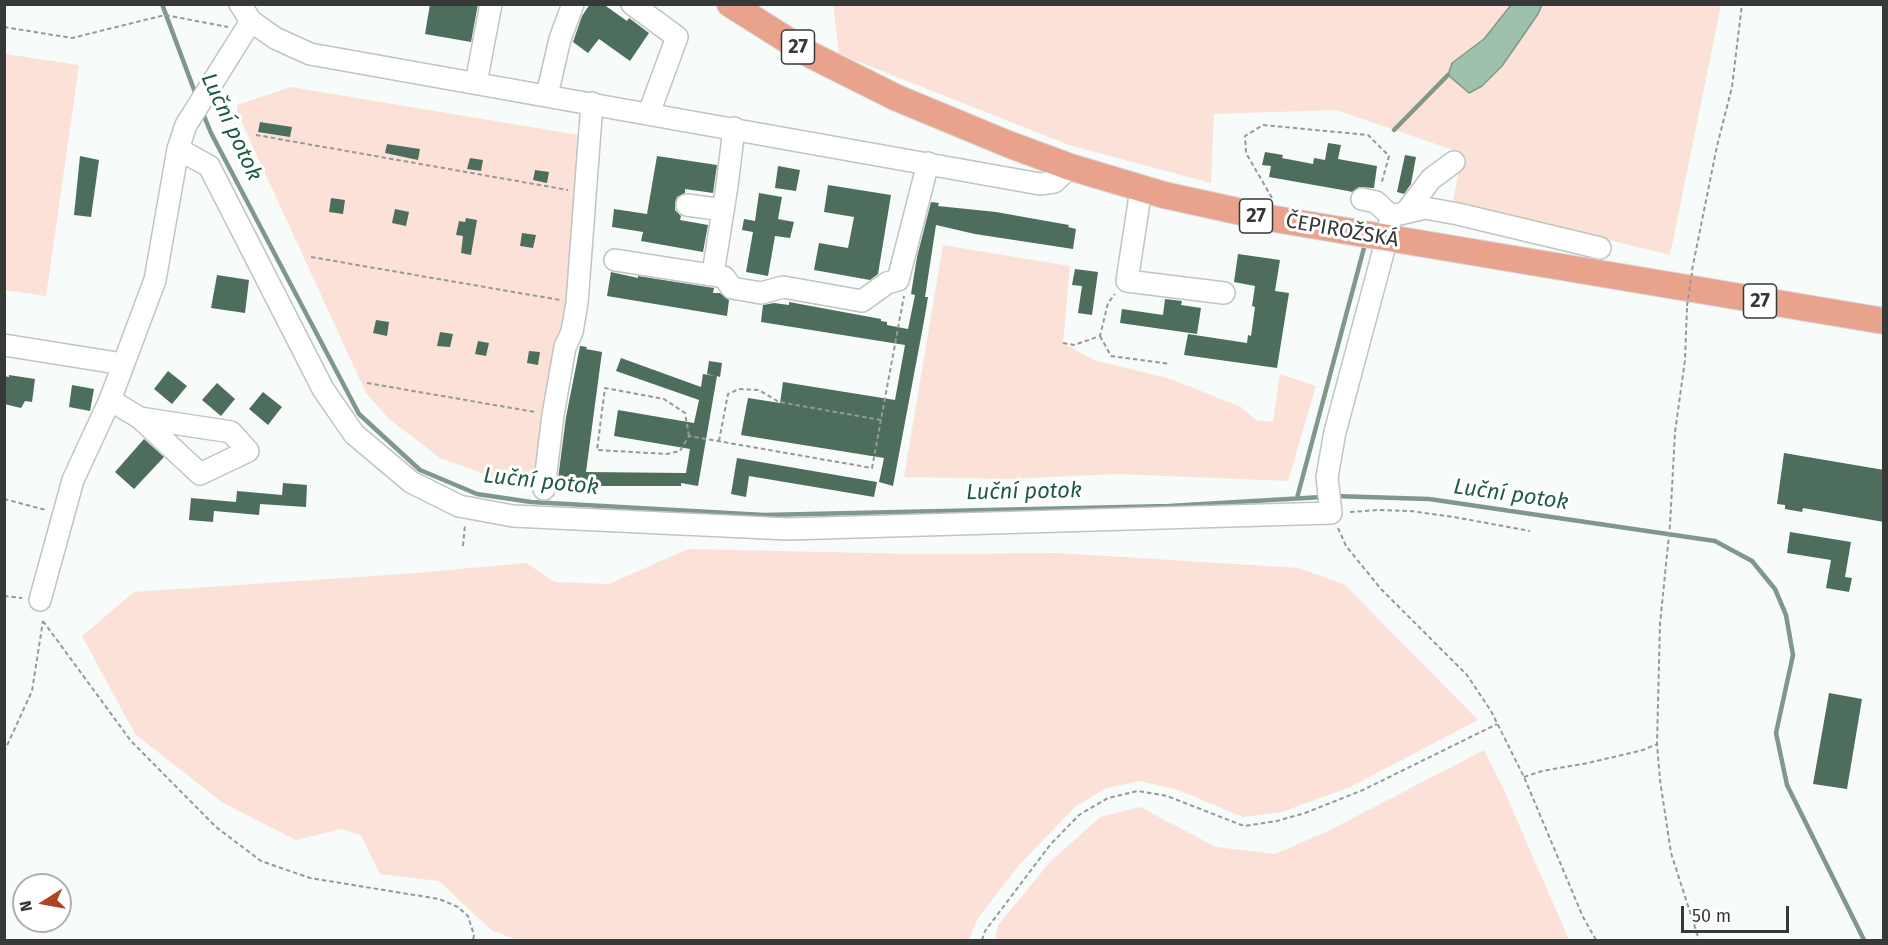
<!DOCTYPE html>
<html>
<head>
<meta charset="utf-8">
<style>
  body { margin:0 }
  #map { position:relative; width:1888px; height:945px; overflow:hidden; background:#f7fbf9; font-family:"Fira Sans",sans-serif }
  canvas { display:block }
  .frame { position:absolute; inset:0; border:6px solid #373938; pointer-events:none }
  .north { position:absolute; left:12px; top:873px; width:60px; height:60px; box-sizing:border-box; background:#fff; border:2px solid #afb0af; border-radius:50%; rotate:259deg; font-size:16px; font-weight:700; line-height:24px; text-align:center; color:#373938 }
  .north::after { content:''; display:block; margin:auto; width:21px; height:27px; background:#ae4624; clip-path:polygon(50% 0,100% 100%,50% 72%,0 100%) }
  .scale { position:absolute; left:1681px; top:906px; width:108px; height:27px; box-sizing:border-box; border:3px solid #373938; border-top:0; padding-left:8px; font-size:18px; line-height:21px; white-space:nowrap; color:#373938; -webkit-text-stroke:4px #fff; paint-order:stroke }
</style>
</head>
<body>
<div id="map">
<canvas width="1888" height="945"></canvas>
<div class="frame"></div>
<div class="north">N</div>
<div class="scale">50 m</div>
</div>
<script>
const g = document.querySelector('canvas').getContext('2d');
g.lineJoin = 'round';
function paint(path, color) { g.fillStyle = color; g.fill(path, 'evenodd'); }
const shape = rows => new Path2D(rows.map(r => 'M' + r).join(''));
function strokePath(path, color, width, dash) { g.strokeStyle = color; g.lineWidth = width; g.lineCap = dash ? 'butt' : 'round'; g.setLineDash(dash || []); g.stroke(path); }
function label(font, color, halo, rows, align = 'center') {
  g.font = font + ' "Fira Sans",sans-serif'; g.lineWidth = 6; g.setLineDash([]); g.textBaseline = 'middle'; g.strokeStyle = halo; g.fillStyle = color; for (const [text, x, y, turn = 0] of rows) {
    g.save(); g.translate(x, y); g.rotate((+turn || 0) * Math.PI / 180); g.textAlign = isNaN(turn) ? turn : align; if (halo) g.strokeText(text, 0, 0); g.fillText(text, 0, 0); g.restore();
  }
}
const green = shape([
  [833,5,1511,5,1484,39,1452,63,1502,66,1538,14,1542,5,1721,5,1670,255,1453,202,1462,153,1336,110,1214,114,1211,183,1069,145,839,54],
  [5,54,79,65,46,296,5,290],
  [291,87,579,135,569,328,556,339,538,482,500,480,440,458,389,419,366,393,237,112,237,105],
  [943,245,1070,266,1063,343,1094,360,1171,379,1241,407,1256,420,1273,422,1280,374,1316,386,1288,481,1118,474,1006,479,904,477],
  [688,549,916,554,1059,553,1299,568,1345,585,1478,720,1350,787,1282,812,1243,817,1178,790,1140,781,1106,788,1075,807,1020,864,978,918,969,940,517,940,491,930,439,881,380,874,361,835,341,829,296,840,223,803,135,734,82,636,134,592,404,574,526,563,555,582,609,584],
  [1484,750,1504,790,1569,940,995,940,998,925,1051,861,1100,817,1140,807,1216,847,1275,854,1328,831]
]);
const water = shape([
  [1511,5,1542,5,1538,14,1502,66,1482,86,1469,93,1448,75,1452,63,1484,39,1511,5]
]);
const stream = shape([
  [162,4,196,95],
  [202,111,211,133,359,414,420,470,477,494,531,502,764,515,1169,506,1322,497],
  [1394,130,1448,75],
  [1334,496,1429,499,1715,541,1752,561,1775,589,1786,615,1793,655,1776,733,1787,785,1864,940],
  [1297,498,1364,248]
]);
const building = shape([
  [430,4,478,4,471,42,425,34],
  [590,4,603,4,627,21,629,18,649,33,630,61,599,39,588,53,573,42,582,16],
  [260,122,292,127,290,137,258,132],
  [1328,143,1341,145,1338,159,1377,166,1374,188,1359,187,1352,192,1348,191,1269,177,1271,166,1262,165,1265,152,1283,155,1282,158,1313,164,1314,158,1325,160],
  [387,144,420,149,418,160,385,153],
  [1405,155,1416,157,1411,184,1404,194,1397,192],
  [80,156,99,160,91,217,74,215],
  [657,156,717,165,713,193,685,189,685,193,677,197,675,203,675,210,681,216,680,220,708,225,703,252,641,241,643,232,612,227,614,209,647,214],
  [470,158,483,160,481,171,467,169],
  [778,166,800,170,796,191,775,188],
  [535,170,549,172,547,183,533,180],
  [828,185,891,195,878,274,870,280,814,270,819,243,848,248,854,217,824,212],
  [759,193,782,197,778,219,794,222,790,238,775,236,768,276,746,272,753,232,742,230,744,219,755,221],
  [331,198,345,200,343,214,329,212],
  [931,202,939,203,938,206,996,212,1069,225,1068,227,1076,229,1073,249,975,234,936,225,925,297,928,297,924,321,893,486,879,482,884,458,741,435,748,398,780,403,783,382,895,400,905,345,761,322,762,313,763,305,774,303,789,305,789,302,881,319,881,321,887,322,887,325,908,329,915,295,911,294,917,257],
  [395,209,409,212,406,226,392,223],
  [466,218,477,220,471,255,461,253,463,236,456,235,459,221,465,222],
  [522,233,536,235,533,248,520,246],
  [1238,254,1280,260,1275,291,1289,293,1277,368,1184,355,1188,334,1247,343,1248,335,1251,336,1255,307,1252,306,1255,286,1234,282],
  [1075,269,1098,272,1092,315,1078,313,1082,286,1072,285],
  [611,272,638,278,638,276,714,288,713,293,720,293,729,300,727,316,607,296],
  [217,275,249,280,245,313,211,308],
  [1165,299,1182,301,1181,305,1201,308,1197,334,1120,323,1122,309,1163,315],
  [376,320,389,322,387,336,373,333],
  [440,332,453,334,450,347,437,346],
  [478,341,489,343,486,356,475,354],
  [580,346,587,347,586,349,602,352,586,472,686,473,690,449,614,436,618,410,694,423,699,400,616,371,621,358,701,387,703,374,715,376,707,374,709,361,722,363,720,377,717,376,698,486,681,483,681,486,583,486,583,490,557,487,566,417],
  [529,351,540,352,538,365,527,363],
  [168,371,187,386,172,404,154,389],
  [9,375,35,379,32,402,25,401,21,408,4,404,4,376,9,377],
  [217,383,235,399,221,416,202,400],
  [72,385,94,389,90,411,69,407],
  [263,392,282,407,268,425,249,409],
  [144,439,164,457,134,489,115,472],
  [1784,453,1884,470,1884,522,1803,508,1802,512,1785,509,1785,505,1777,504],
  [737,458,877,482,874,497,749,476,746,497,731,494],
  [283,483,307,485,306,507,260,504,259,515,214,511,213,522,189,520,191,498,236,502,237,491,282,495],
  [1790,532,1851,542,1845,577,1852,578,1849,592,1826,588,1831,560,1787,553],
  [1829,693,1862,699,1847,789,1813,784]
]);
const path = shape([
  [4,27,72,38,165,15,228,27],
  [256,135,568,190],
  [1272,198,1246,153,1245,136,1263,125,1368,135,1389,156,1381,185],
  [311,257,560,300],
  [1692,270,1717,146,1732,87,1742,4],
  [1687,308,1685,360,1675,432,1670,525,1660,624,1657,744,1660,780,1671,853,1699,940],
  [1100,336,1111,356,1170,364],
  [1063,343,1074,345,1100,336,1108,303,1115,294],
  [367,383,535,412],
  [689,436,685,413,664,399,605,388,597,450,667,454,680,451,689,436,872,468,904,296],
  [719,441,728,394,739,389,759,390,779,402,881,420],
  [4,499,46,510],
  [1350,512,1378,510,1410,511,1454,517,1530,531],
  [1338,528,1346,546,1381,589,1467,675,1491,711,1524,777,1583,917,1596,940],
  [463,546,465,525],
  [4,596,22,598],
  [43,621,131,741,216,827,261,861,310,878,439,899,458,907,468,916,474,935,473,940],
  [4,752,32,691,43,621],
  [1524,777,1542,771,1588,763,1643,750,1657,744],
  [982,940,985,931,1050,845,1079,815,1108,798,1138,791,1167,796,1244,826,1277,821,1305,813,1363,790,1497,724]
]);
const minor = shape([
  [240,4,251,21,275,38,310,54,1040,184,1054,182,1070,167],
  [632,4,677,37,649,113],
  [476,83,491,4],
  [547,95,560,39,573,4],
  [178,149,209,166,323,389,354,434,411,482,459,506,513,516,788,529,1331,513,1327,477,1335,432,1387,238,1391,216,1425,208,1458,214,1600,248],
  [1141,189,1127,281,1224,293],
  [1362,199,1376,202,1391,216],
  [687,205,723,210],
  [1406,212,1431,179,1454,162],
  [615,260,724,277,732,288,761,293,783,287,862,301,887,283,898,280,928,163],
  [714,267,727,186,734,128],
  [4,345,123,364],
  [110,400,140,418,231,432,248,451,200,474,140,418],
  [544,489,553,415,565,347,572,332,577,303,592,103],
  [40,600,73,480,110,400,155,280,178,149,186,125,251,21]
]);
const major = shape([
  [730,4,811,55,897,98,1008,144,1070,167,1164,195,1269,218,1884,321]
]);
const pathBridge = shape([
  [1687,306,1692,273]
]);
const shields = [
  [798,47,33],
  [1256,216,33],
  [1760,301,33]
];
const shieldNames = [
  ["27",798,47],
  ["27",1256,216],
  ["27",1760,301]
];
const streetNames = [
  ["ČEPIROŽSKÁ",1342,231,10]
];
const waterNames = [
  ["Luční potok",231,127,65],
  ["Luční potok",541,482,6],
  ["Luční potok",1024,492,-1],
  ["Luční potok",1511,495,8]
];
paint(green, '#fbe1d8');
paint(water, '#9ec1ae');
strokePath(water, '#7f988b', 1.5);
strokePath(stream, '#7f988b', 4.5);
paint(building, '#4e6e5d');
strokePath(minor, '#c0c4c2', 24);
strokePath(major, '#d7d7d7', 28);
strokePath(path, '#969998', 2, [4.5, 3]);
strokePath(minor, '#fff', 21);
strokePath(major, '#e9a28b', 26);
strokePath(pathBridge, '#969998', 2, [4.5, 3]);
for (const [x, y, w] of shields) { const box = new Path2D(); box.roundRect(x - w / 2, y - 17, w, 34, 4.5); g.fillStyle = '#fff'; g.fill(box); strokePath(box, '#373938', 1.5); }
label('bold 20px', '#373938', null, shieldNames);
label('21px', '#373938', '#fff', streetNames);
label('italic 22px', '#1f5b41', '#fff', waterNames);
</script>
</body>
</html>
